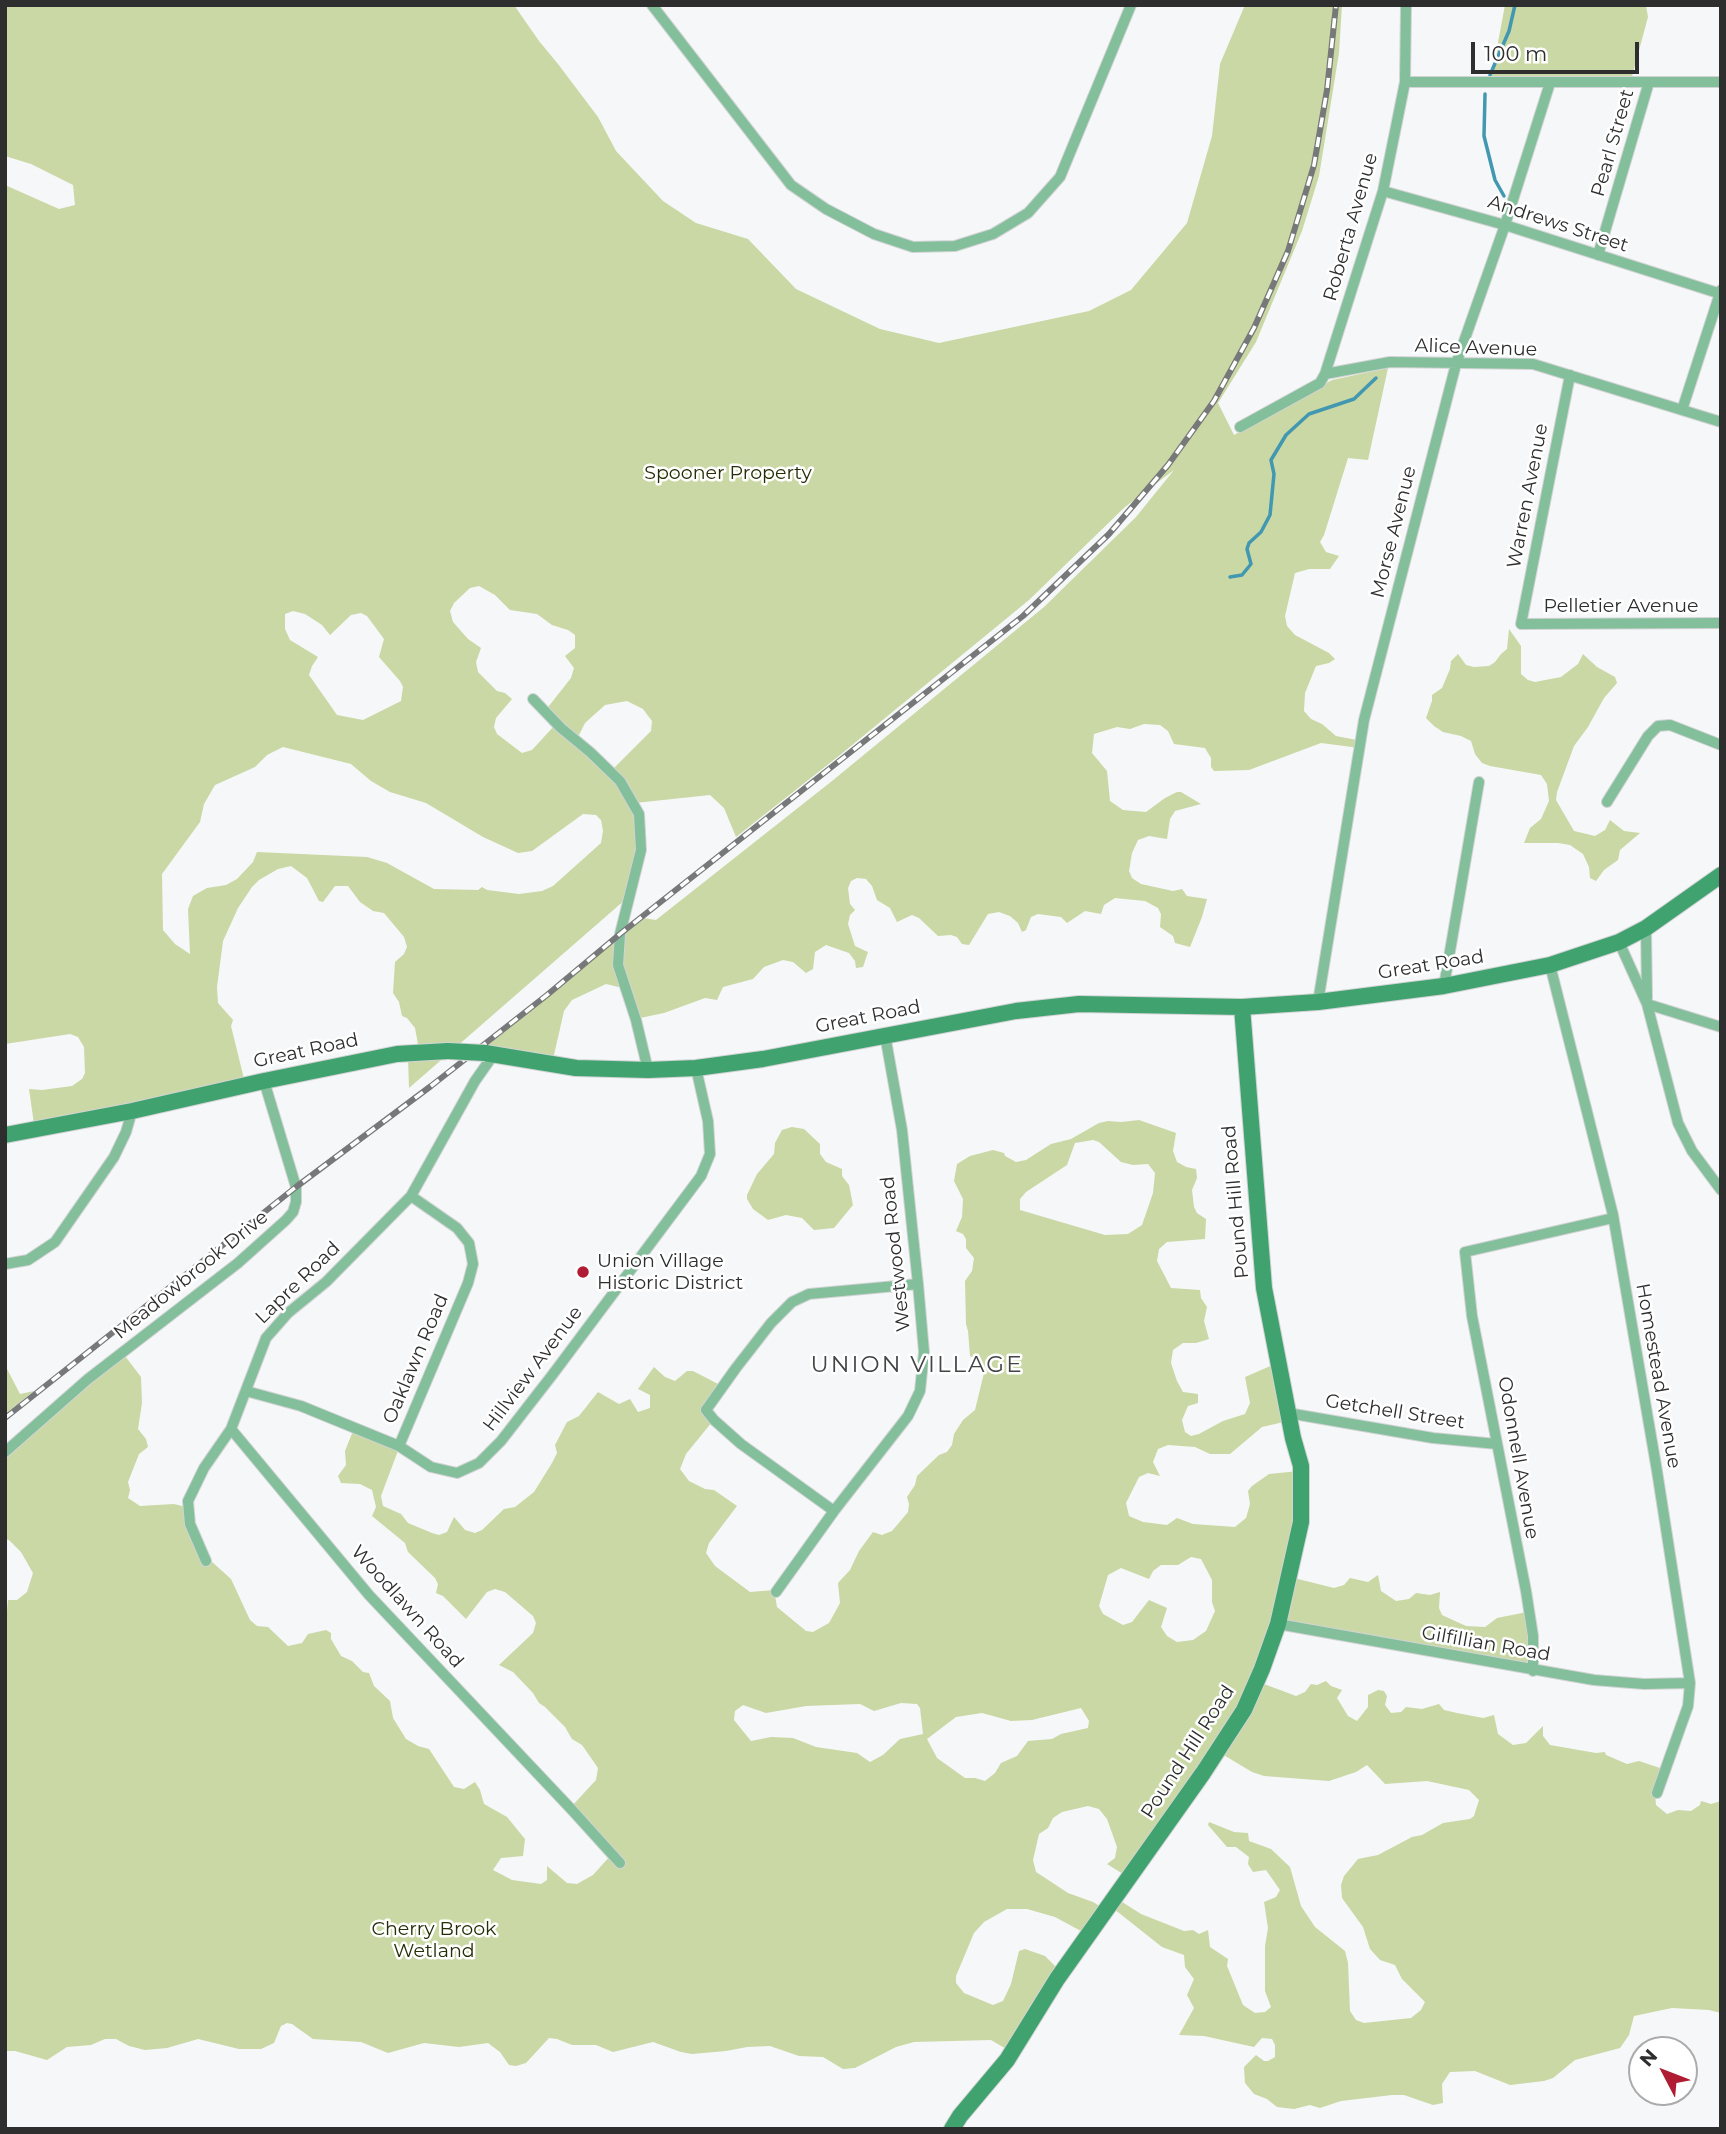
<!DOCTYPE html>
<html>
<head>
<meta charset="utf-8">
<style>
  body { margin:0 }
  #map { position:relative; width:1726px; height:2134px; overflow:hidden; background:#f6f7f8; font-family:Montserrat,sans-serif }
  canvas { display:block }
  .frame { position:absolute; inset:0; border:7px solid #2e2e2f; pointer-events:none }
  .north { position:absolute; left:1628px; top:2036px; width:70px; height:70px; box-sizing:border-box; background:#fff; border:2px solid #ababac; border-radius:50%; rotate:312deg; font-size:19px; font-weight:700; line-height:28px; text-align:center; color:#2e2e2f }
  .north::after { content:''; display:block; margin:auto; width:24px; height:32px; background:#af1c33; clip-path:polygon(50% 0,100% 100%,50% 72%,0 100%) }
  .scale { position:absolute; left:1471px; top:42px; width:168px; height:32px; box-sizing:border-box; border:4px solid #2e2e2f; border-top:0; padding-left:9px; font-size:21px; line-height:24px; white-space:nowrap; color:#2e2e2f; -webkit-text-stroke:5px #fff; paint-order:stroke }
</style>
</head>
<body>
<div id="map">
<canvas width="1726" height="2134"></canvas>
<div class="frame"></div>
<div class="north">N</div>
<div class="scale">100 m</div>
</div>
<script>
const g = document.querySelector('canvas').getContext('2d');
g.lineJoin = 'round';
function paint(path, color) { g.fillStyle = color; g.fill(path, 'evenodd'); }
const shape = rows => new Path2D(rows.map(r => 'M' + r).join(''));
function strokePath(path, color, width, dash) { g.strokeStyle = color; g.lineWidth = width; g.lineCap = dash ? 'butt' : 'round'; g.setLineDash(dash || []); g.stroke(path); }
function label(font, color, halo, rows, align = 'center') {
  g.font = font + ' Montserrat,sans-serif'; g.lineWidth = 5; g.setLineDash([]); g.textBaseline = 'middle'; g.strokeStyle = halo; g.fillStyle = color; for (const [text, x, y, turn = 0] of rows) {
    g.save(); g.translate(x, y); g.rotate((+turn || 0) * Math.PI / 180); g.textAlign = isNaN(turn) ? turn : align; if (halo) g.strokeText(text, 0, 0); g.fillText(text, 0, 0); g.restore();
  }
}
const green = shape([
  [5,5,514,5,539,41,558,64,598,117,616,151,663,201,696,223,748,239,796,289,880,329,939,343,1089,311,1131,290,1187,223,1212,136,1220,64,1245,5,1342,5,1339,53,1319,176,1302,231,1256,342,1218,403,1234,435,1332,380,1388,368,1368,460,1348,458,1324,535,1320,542,1326,552,1339,556,1330,569,1309,569,1295,573,1285,616,1287,626,1295,635,1329,653,1335,659,1329,663,1316,666,1305,693,1304,711,1311,719,1322,724,1336,736,1362,741,1360,748,1321,743,1249,770,1214,771,1211,767,1211,758,1205,748,1174,744,1168,731,1160,725,1144,724,1130,729,1117,727,1094,734,1092,753,1107,771,1110,801,1123,810,1146,812,1165,798,1177,792,1181,792,1201,804,1175,811,1170,819,1167,839,1149,836,1138,840,1132,853,1129,871,1132,878,1141,884,1173,891,1182,889,1187,896,1207,899,1202,917,1190,947,1175,943,1173,936,1160,927,1161,914,1158,908,1145,901,1115,898,1104,905,1101,914,1085,911,1067,923,1061,917,1038,914,1031,917,1026,930,1022,932,1018,923,1010,916,999,912,988,914,969,945,962,944,957,937,951,935,938,936,919,918,912,915,897,922,890,908,877,900,872,886,866,879,857,878,851,881,848,888,850,904,855,910,850,915,848,924,855,946,868,952,863,967,856,968,855,961,849,953,826,945,815,952,813,969,806,973,793,962,783,960,764,967,753,979,723,987,717,1000,705,998,664,1013,640,1018,627,989,606,984,572,1000,564,1011,551,1068,477,1054,643,918,656,920,832,781,1044,607,1136,517,1174,470,1125,507,1029,600,840,755,736,837,724,808,710,795,635,803,639,829,631,879,626,899,409,1088,408,1058,420,1055,415,1028,407,1018,402,1016,399,1002,393,993,395,962,404,954,407,947,404,937,384,913,373,911,360,902,348,886,335,886,323,902,319,901,307,878,291,866,278,869,259,880,252,887,238,908,223,941,217,987,218,1003,233,1020,231,1026,246,1087,35,1131,29,1089,42,1090,72,1086,82,1079,85,1073,84,1047,78,1037,70,1034,5,1044,5,185,59,209,75,205,73,185,31,164,5,156],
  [479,586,495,595,510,610,537,614,552,625,568,630,575,635,575,648,565,656,574,668,571,678,545,711,555,725,532,750,522,753,497,734,494,727,496,718,512,699,505,693,497,691,478,672,476,662,481,648,468,639,453,622,450,611,454,603,470,588],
  [293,611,305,614,322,625,330,635,351,615,361,613,367,616,384,639,379,657,400,681,403,687,401,701,363,720,337,715,309,675,312,666,318,657,290,640,285,629,285,614],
  [627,701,643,709,652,721,651,731,611,771,576,741,585,723,605,705],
  [283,747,351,764,371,781,390,792,426,803,483,837,518,853,532,851,583,814,596,815,601,820,603,831,601,843,553,886,542,891,519,894,487,890,482,887,478,890,434,889,387,863,367,857,257,852,253,862,237,879,226,885,207,888,193,896,188,909,190,954,175,944,163,930,162,874,200,822,204,804,215,785,255,767,267,755],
  [1505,5,1646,5,1648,17,1631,80,1491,80],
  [1509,629,1521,646,1521,674,1528,680,1535,682,1561,677,1578,664,1583,654,1597,667,1615,677,1617,683,1604,698,1588,727,1574,746,1557,792,1556,800,1574,831,1595,836,1605,830,1610,820,1624,831,1640,833,1620,850,1618,860,1604,870,1596,881,1590,878,1589,867,1583,854,1570,845,1558,843,1524,843,1530,828,1541,819,1549,801,1547,784,1541,775,1490,766,1482,763,1475,754,1471,741,1461,736,1443,732,1434,726,1426,718,1432,701,1432,695,1442,688,1450,669,1451,661,1458,654,1466,665,1474,667,1489,666,1495,662,1501,654,1507,649],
  [1139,1120,1176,1133,1173,1151,1177,1162,1186,1167,1196,1169,1197,1178,1192,1190,1194,1207,1197,1213,1206,1219,1205,1239,1167,1242,1159,1249,1157,1261,1171,1288,1200,1290,1201,1298,1207,1307,1204,1321,1209,1339,1196,1343,1183,1343,1173,1350,1171,1363,1177,1381,1183,1392,1198,1394,1198,1403,1188,1406,1182,1420,1185,1432,1191,1436,1199,1434,1223,1421,1245,1414,1250,1403,1245,1377,1275,1364,1288,1421,1262,1427,1230,1454,1210,1454,1195,1447,1168,1445,1158,1449,1153,1462,1160,1476,1148,1473,1139,1477,1126,1503,1129,1516,1143,1522,1167,1525,1177,1518,1193,1524,1235,1527,1246,1518,1250,1504,1248,1491,1252,1486,1269,1474,1299,1471,1290,1577,1334,1588,1344,1585,1350,1578,1368,1582,1378,1575,1381,1591,1396,1601,1409,1599,1416,1593,1430,1595,1440,1592,1439,1608,1442,1615,1466,1626,1485,1627,1497,1618,1527,1612,1532,1667,1279,1623,1256,1681,1296,1696,1305,1692,1311,1684,1317,1685,1326,1681,1331,1686,1342,1690,1337,1698,1348,1716,1357,1721,1368,1707,1368,1695,1378,1690,1384,1691,1387,1696,1385,1705,1391,1713,1401,1712,1406,1707,1422,1709,1439,1704,1444,1710,1457,1713,1483,1718,1494,1715,1498,1734,1513,1745,1526,1743,1543,1726,1543,1736,1550,1745,1596,1753,1605,1752,1606,1755,1627,1764,1639,1761,1663,1769,1655,1792,1656,1805,1667,1814,1678,1810,1691,1811,1700,1805,1701,1801,1711,1804,1721,1801,1721,2013,1709,2010,1672,2008,1634,2016,1629,2035,1620,2048,1575,2060,1553,2078,1544,2081,1510,2085,1475,2071,1450,2072,1442,2084,1443,2103,1433,2105,1404,2095,1392,2095,1341,2101,1320,2108,1310,2105,1294,2109,1277,2107,1267,2099,1254,2094,1245,2083,1244,2067,1256,2055,1264,2061,1268,2061,1275,2057,1275,2045,1272,2039,1262,2038,1254,2047,1204,2036,1179,2035,1194,2008,1187,1995,1194,1979,1185,1967,1184,1955,1162,1947,1114,1909,1119,1900,1141,1914,1184,1931,1193,1930,1199,1934,1208,1930,1210,1947,1228,1959,1227,1966,1243,2005,1255,2013,1265,2012,1271,2007,1265,1991,1265,1946,1268,1928,1264,1902,1276,1897,1280,1890,1266,1870,1253,1872,1248,1864,1249,1857,1236,1847,1227,1847,1208,1825,1209,1822,1234,1832,1248,1833,1249,1841,1271,1849,1290,1867,1301,1906,1315,1927,1345,1951,1348,1963,1350,2011,1356,2020,1364,2023,1411,2018,1421,2010,1425,2002,1402,1979,1395,1965,1380,1960,1370,1949,1363,1927,1342,1898,1341,1885,1344,1876,1358,1859,1378,1855,1412,1837,1422,1835,1443,1823,1470,1819,1474,1816,1479,1800,1469,1790,1427,1781,1385,1784,1367,1765,1356,1772,1329,1781,1264,1776,1252,1772,1217,1751,1131,1879,1107,1864,1115,1858,1117,1847,1107,1819,1099,1809,1088,1806,1062,1812,1053,1818,1048,1828,1039,1834,1033,1860,1036,1872,1068,1893,1093,1902,1109,1912,1092,1937,1055,1917,1027,1909,1007,1909,984,1922,974,1933,956,1976,956,1983,964,1993,993,2005,1003,2001,1011,1984,1019,1951,1025,1949,1045,1956,1062,1973,1013,2053,991,2040,914,2042,896,2047,855,2068,843,2069,823,2057,799,2056,770,2046,747,2047,726,2051,692,2054,681,2052,653,2042,613,2052,596,2045,572,2045,557,2039,549,2038,526,2063,516,2066,509,2065,500,2052,488,2043,459,2047,424,2043,388,2053,361,2042,313,2039,292,2024,287,2023,281,2026,274,2043,261,2049,239,2049,198,2039,167,2048,145,2050,129,2046,116,2039,105,2039,91,2045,67,2047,47,2060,15,2051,5,2051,5,1616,7,1611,8,1600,17,1600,27,1592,33,1573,21,1552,9,1540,5,1539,5,1460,28,1436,101,1374,125,1356,141,1377,142,1403,138,1429,146,1439,148,1447,139,1454,128,1482,130,1490,128,1498,140,1506,174,1504,186,1507,201,1552,231,1579,250,1620,257,1626,268,1627,288,1646,302,1643,308,1634,326,1630,331,1633,331,1639,341,1656,352,1661,363,1672,369,1673,374,1686,390,1701,393,1718,406,1739,418,1746,429,1749,454,1787,464,1789,475,1782,480,1790,484,1804,507,1817,525,1839,523,1856,501,1858,493,1870,512,1880,541,1884,547,1880,547,1866,567,1883,577,1884,593,1875,611,1855,571,1807,596,1780,598,1768,582,1745,572,1739,565,1727,545,1707,539,1703,533,1693,513,1672,499,1665,533,1633,536,1623,533,1616,505,1592,495,1589,487,1592,466,1619,443,1596,436,1593,438,1584,435,1578,408,1552,405,1543,372,1516,376,1507,372,1490,360,1484,341,1483,338,1476,346,1465,345,1451,353,1431,399,1448,381,1496,383,1506,401,1514,408,1523,432,1533,439,1535,447,1532,454,1517,465,1530,475,1533,482,1530,504,1509,515,1507,534,1492,552,1463,557,1453,555,1445,567,1422,579,1416,598,1392,619,1404,630,1399,638,1412,650,1408,650,1395,638,1389,654,1367,665,1377,675,1381,687,1371,693,1371,720,1385,710,1402,712,1422,686,1454,680,1469,689,1481,705,1489,714,1490,737,1506,709,1543,706,1553,715,1566,750,1592,774,1590,777,1607,806,1631,813,1632,829,1623,840,1603,838,1583,850,1570,859,1551,873,1532,882,1535,892,1531,908,1512,909,1504,907,1497,915,1485,917,1476,939,1455,947,1452,952,1445,954,1434,963,1420,975,1410,984,1373,980,1362,970,1356,968,1331,966,1324,965,1281,972,1271,974,1258,966,1248,966,1239,963,1234,956,1231,962,1217,963,1199,954,1181,957,1164,970,1156,993,1150,1004,1153,1005,1156,1016,1162,1026,1160,1051,1144,1071,1139,1099,1123,1108,1121,1121,1122],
  [1093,1140,1099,1142,1121,1162,1133,1165,1148,1164,1155,1173,1153,1193,1142,1225,1128,1234,1105,1235,1020,1210,1020,1199,1026,1192,1067,1165,1075,1143],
  [1191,1557,1201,1559,1212,1580,1212,1602,1215,1611,1206,1631,1193,1640,1177,1642,1167,1636,1161,1627,1167,1608,1149,1600,1132,1622,1123,1625,1103,1614,1099,1606,1108,1575,1121,1568,1149,1579,1153,1571,1161,1565,1178,1565],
  [901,1703,917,1704,920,1708,923,1734,900,1739,883,1755,870,1762,857,1753,816,1747,793,1738,771,1737,751,1741,734,1720,735,1711,743,1705,766,1713,806,1706,860,1704,874,1711],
  [1081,1708,1089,1721,1088,1728,1061,1734,1052,1739,1028,1741,1017,1756,1001,1763,995,1773,985,1781,975,1778,965,1778,937,1758,927,1739,956,1717,982,1713,1011,1721,1032,1720],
  [792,1127,804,1129,820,1144,820,1154,826,1162,842,1169,842,1176,849,1185,853,1205,834,1228,814,1230,802,1218,786,1215,768,1220,753,1209,747,1199,747,1195,757,1174,774,1154,775,1143,782,1130],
  [5,1365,20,1394,34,1391,5,1414]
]);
const stream = shape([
  [1490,75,1509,31,1515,5],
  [1485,94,1484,136,1495,180,1504,196],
  [1230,577,1242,575,1251,564,1247,549,1249,543,1261,532,1270,515,1274,474,1271,460,1286,435,1309,414,1354,399,1376,378]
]);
const street = shape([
  [652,5,791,185,826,209,874,234,913,247,955,246,993,234,1028,213,1060,177,1131,5],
  [1405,82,1721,82],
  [1383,191,1505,225,1721,294],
  [1598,255,1649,82],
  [1325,374,1383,191,1405,82,1406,5],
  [1570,375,1521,624,1721,623],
  [1682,410,1721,290],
  [1240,427,1320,383,1325,374,1390,362,1533,364,1721,422],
  [533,699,561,728,590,752,620,781,639,814,641,850,620,934,618,965,636,1020,648,1070],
  [1607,802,1648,736,1658,726,1670,725,1721,745],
  [1646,928,1647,998],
  [1619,942,1647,1004,1678,1123,1692,1151,1721,1190],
  [1550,965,1613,1215,1657,1471,1690,1683,1688,1706,1657,1793],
  [1444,986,1479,782],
  [1318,1002,1364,720,1456,364,1505,225,1550,83],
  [1647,1004,1721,1027],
  [5,1264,28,1260,55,1242,114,1157,126,1132,132,1111],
  [246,1391,301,1406,399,1446,431,1467,457,1473,479,1463,501,1441,553,1374,701,1176,710,1154,708,1121,696,1068],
  [1288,1413,1433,1438,1497,1444],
  [231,1429,369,1595,572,1810,620,1863],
  [399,1446,468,1283,473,1264,469,1243,457,1228,411,1196],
  [5,1452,88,1379,238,1263,286,1220,293,1212,296,1202,296,1187,264,1081],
  [834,1511,741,1444,714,1420,706,1410,736,1368,771,1323,792,1302,809,1294,918,1284],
  [206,1561,190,1524,188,1501,204,1468,231,1429,266,1338,288,1313,326,1282,411,1196,475,1081,494,1054],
  [776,1592,834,1511,908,1416,920,1391,924,1352,918,1284,902,1130,885,1035],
  [1278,1624,1594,1680,1644,1684,1690,1683],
  [1533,1671,1533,1636,1526,1591,1472,1316,1465,1252,1613,1218]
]);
const secondary = shape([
  [485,1053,576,1068,648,1070,696,1068,763,1059,1016,1011,1079,1004,1242,1007,1318,1002,1444,986,1550,965,1619,942,1646,928,1721,875],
  [5,1135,132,1111,264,1081,397,1054,448,1051],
  [952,2129,960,2116,1007,2060,1057,1979,1203,1773,1244,1710,1262,1669,1278,1624,1301,1522,1301,1466,1293,1438,1264,1288,1242,1007]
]);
const rail = shape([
  [5,1418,296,1187,431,1086,547,995,620,934,1023,616,1109,534,1168,465,1214,401,1254,328,1288,251,1314,165,1327,90,1336,5]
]);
const secondaryBridge = shape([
  [448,1051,485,1053]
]);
const markers = [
  [583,1272,7,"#af1c33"]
];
const streetNames = [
  ["Pearl Street",1613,143,-74],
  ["Andrews Street",1558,224,18],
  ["Roberta Avenue",1351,227,-74],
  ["Alice Avenue",1476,348,2],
  ["Warren Avenue",1528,496,-79],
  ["Morse Avenue",1394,532,-76],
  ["Pelletier Avenue",1621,606],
  ["Great Road",1431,965,-9],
  ["Great Road",868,1017,-11],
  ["Great Road",306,1051,-12],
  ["Pound Hill Road",1236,1202,-95],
  ["Westwood Road",896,1254,-96],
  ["Meadowbrook Drive",191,1275,-39],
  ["Lapre Road",298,1283,-44],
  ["Oaklawn Road",416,1359,-67],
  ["Hillview Avenue",533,1369,-53],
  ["Homestead Avenue",1658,1376,80],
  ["Getchell Street",1395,1412,9],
  ["Odonnell Avenue",1518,1458,80],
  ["Woodlawn Road",407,1607,48],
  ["Gilfillian Road",1486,1644,10],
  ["Pound Hill Road",1188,1752,-57]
];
const parkNames = [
  ["Spooner Property",728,473],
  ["Cherry Brook",434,1929],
  ["Wetland",434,1951]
];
const poiNames = [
  ["Union Village",597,1261],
  ["Historic District",597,1283]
];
const quarterNames = [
  ["UNION VILLAGE",917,1365]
];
paint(green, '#c9d8a4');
strokePath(stream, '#4198b0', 3.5);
strokePath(street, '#d2d3d4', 12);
strokePath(secondary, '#d2d3d4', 18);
strokePath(street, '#83bf9b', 10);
strokePath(secondary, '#3fa26f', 16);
strokePath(rail, '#777879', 6);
strokePath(rail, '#fff', 3.5, [10]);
strokePath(secondaryBridge, '#d2d3d4', 18, []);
strokePath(secondaryBridge, '#3fa26f', 16);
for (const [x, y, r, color] of markers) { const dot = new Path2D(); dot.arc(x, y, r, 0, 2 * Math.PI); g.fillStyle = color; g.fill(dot); strokePath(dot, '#fff', 2.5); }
label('19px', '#2e2e2f', '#fff', streetNames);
label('19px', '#262e08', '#fff', parkNames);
label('19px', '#2e2e2f', '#fff', poiNames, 'left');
g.letterSpacing = '2px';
label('23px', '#434445', '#fff', quarterNames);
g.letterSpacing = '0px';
</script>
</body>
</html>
